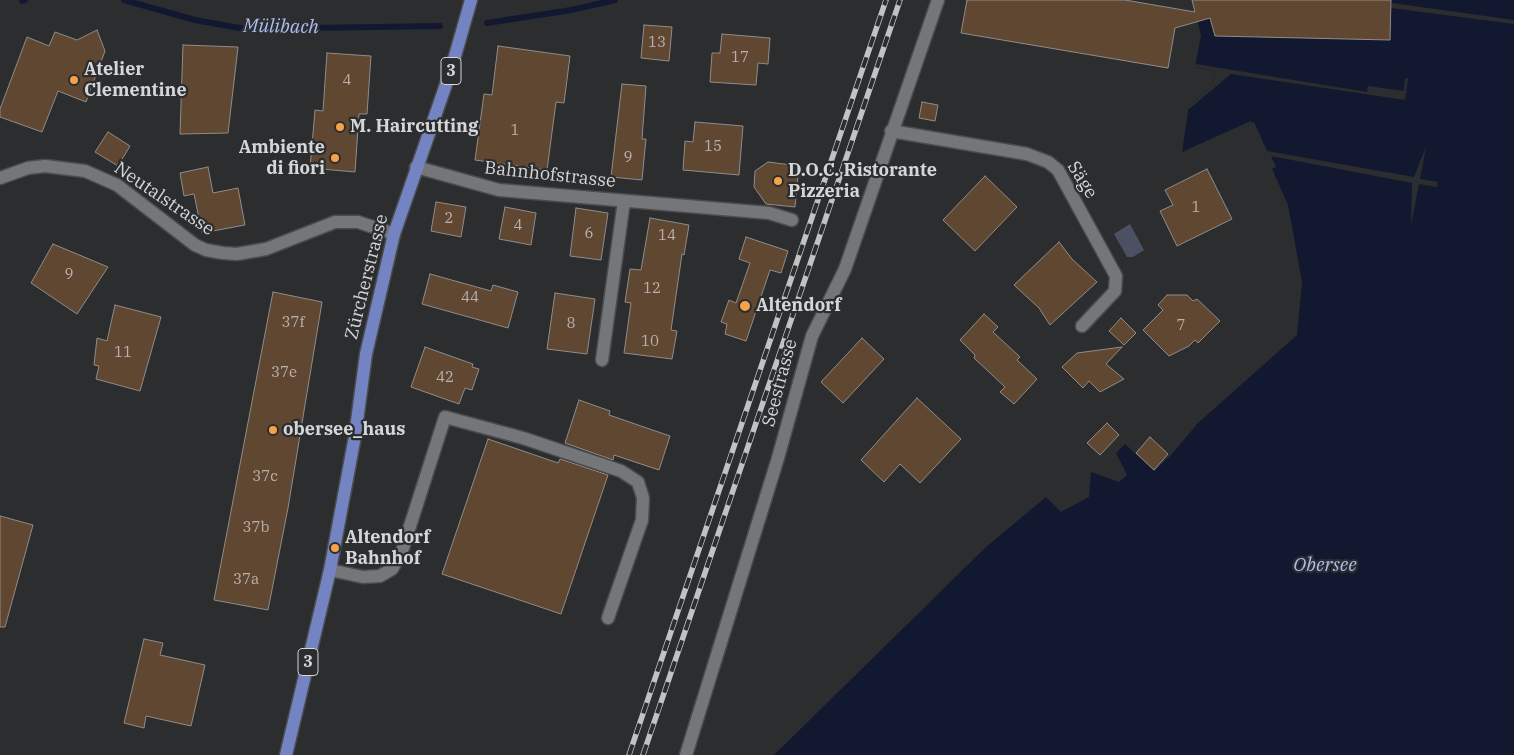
<!DOCTYPE html>
<html>
<head>
<meta charset="utf-8">
<style>
  body { margin:0 }
  canvas { display:block; background:#2c2d2f }
</style>
</head>
<body>
<canvas width="1514" height="755"></canvas>
<script>
const g = document.querySelector('canvas').getContext('2d');
g.lineJoin = 'round';
function paint(path, color) { g.fillStyle = color; g.fill(path, 'evenodd'); }
const shape = rows => new Path2D(rows.map(r => 'M' + r).join(''));
function strokePath(path, color, width, dash) { g.strokeStyle = color; g.lineWidth = width; g.lineCap = dash ? 'butt' : 'round'; g.setLineDash(dash || []); g.stroke(path); }
function label(font, color, halo, rows, align = 'center') {
  g.font = font + ' "IBM Plex Serif",serif'; g.lineWidth = 4.5; g.setLineDash([]); g.textBaseline = 'middle'; g.strokeStyle = halo; g.fillStyle = color; for (const [text, x, y, turn = 0] of rows) {
    g.save(); g.translate(x, y); g.rotate((+turn || 0) * Math.PI / 180); g.textAlign = isNaN(turn) ? turn : align; if (halo) g.strokeText(text, 0, 0); g.fillText(text, 0, 0); g.restore();
  }
}
const green = shape([
  [1130,224,1144,250,1133,257,1127,257,1114,234]
]);
const water = shape([
  [1192,0,1514,0,1514,755,774,755,986,547,1046,497,1061,512,1089,497,1091,472,1119,482,1127,475,1116,453,1125,444,1154,471,1171,455,1198,423,1297,335,1302,282,1288,205,1251,121,1182,152,1189,105,1211,88,1215,71,1195,67,1201,35]
]);
const pier = shape([
  [1392,3,1514,20,1514,24,1391,8],
  [1196,64,1367,92,1368,86,1404,91,1405,78,1408,78,1405,100,1231,74,1188,110,1189,105,1211,88,1215,71,1195,67],
  [1254,122,1267,151,1414,177,1426,147,1420,179,1438,182,1437,187,1419,184,1411,225,1412,183,1271,156,1276,167,1271,169,1250,124]
]);
const stream = shape([
  [124,0,195,20,245,29,440,26],
  [22,1,25,0],
  [487,23,571,10,615,0]
]);
const building = shape([
  [967,0,1125,0,1195,12,1192,0,1391,0,1390,40,1215,36,1210,18,1175,28,1168,68,961,33,967,0],
  [644,25,672,27,669,61,641,58,644,25],
  [97,30,105,51,86,102,58,91,42,132,0,117,0,109,27,37,49,46,55,32,77,40,97,30],
  [722,34,770,38,768,64,758,63,756,85,710,82,712,53,720,53,722,34],
  [183,45,238,47,228,133,180,134,183,45],
  [498,46,570,56,564,103,556,102,547,170,475,160,484,94,492,95,498,46],
  [327,53,371,56,367,114,359,114,355,172,310,168,315,110,323,111,327,53],
  [622,84,646,86,642,139,646,139,642,180,611,177,622,84],
  [922,102,938,105,935,121,919,118,922,102],
  [695,122,743,126,739,175,683,170,685,141,693,142,695,122],
  [108,132,130,146,118,166,95,152,108,132],
  [768,162,799,166,795,207,766,204,754,187,755,171,768,162],
  [208,167,213,193,238,188,245,225,202,233,194,194,184,196,180,173,208,167],
  [1207,169,1232,219,1177,246,1160,211,1173,205,1165,190,1207,169],
  [985,176,1017,207,975,251,943,220,985,176],
  [436,202,466,207,461,237,431,231,436,202],
  [505,207,536,213,531,245,499,239,505,207],
  [576,208,608,213,601,260,570,256,576,208],
  [650,218,689,225,684,255,682,254,671,330,677,331,672,359,624,353,631,303,625,302,630,269,641,270,650,218],
  [746,237,788,251,781,273,770,270,746,341,725,334,727,324,721,322,729,300,736,303,750,263,739,259,746,237],
  [1059,242,1072,259,1097,282,1050,325,1039,308,1014,285,1059,242],
  [53,244,108,267,77,314,31,283,53,244],
  [430,274,491,291,493,285,518,292,508,328,422,304,430,274],
  [273,292,322,302,288,508,268,610,214,600,273,292],
  [555,293,595,299,587,354,547,349,555,293],
  [1167,295,1187,295,1193,301,1197,299,1220,321,1198,343,1195,340,1189,346,1169,356,1143,330,1163,310,1158,305,1167,295],
  [115,305,161,317,140,391,96,379,99,366,94,365,97,338,107,341,115,305],
  [984,314,998,327,993,332,1020,357,1017,360,1037,379,1014,404,1000,392,1005,387,974,358,975,355,960,340,984,314],
  [1121,318,1136,333,1124,345,1109,331,1121,318],
  [862,338,884,359,843,403,821,382,862,338],
  [425,347,473,364,472,367,479,369,472,390,465,388,459,404,411,387,425,347],
  [1122,347,1106,364,1124,379,1100,392,1089,381,1083,388,1062,367,1077,353,1122,347],
  [917,398,961,439,920,483,900,464,884,482,861,460,917,398],
  [579,400,610,411,609,415,670,436,659,470,614,455,613,460,565,443,579,400],
  [1107,423,1119,435,1100,455,1087,443,1107,423],
  [1150,437,1168,454,1154,470,1136,453,1150,437],
  [488,439,558,463,560,459,608,475,561,614,442,574,488,439],
  [0,516,33,525,5,627,0,627,0,516],
  [144,639,163,643,160,655,205,665,191,726,146,716,144,728,124,723,144,639]
]);
const minor = shape([
  [891,131,1027,154,1048,162,1058,170,1116,276,1115,291,1082,326],
  [416,167,499,190,769,213,792,220],
  [0,178,28,168,45,166,85,171,117,185,195,245,206,250,223,253,237,254,266,249,335,222,358,222,394,234],
  [602,360,624,201],
  [330,570,363,577,380,576,392,569,402,551,445,417,523,438,621,471,638,482,643,498,642,520,608,618],
  [686,755,778,458,812,336,845,269,938,0]
]);
const major = shape([
  [286,755,330,570,355,436,366,354,394,234,451,70,471,0]
]);
const rail = shape([
  [629,755,886,0],
  [643,755,900,0]
]);
const markers = [
  [74,80,5,"#f7a149"],
  [340,127,5,"#f7a149"],
  [335,158,5,"#f7a149"],
  [778,181,5,"#f7a149"],
  [745,306,6,"#f7a149"],
  [273,430,5,"#f7a149"],
  [335,548,5,"#f7a149"]
];
const numberNames = [
  ["13",657,43],
  ["17",740,58],
  ["4",347,81],
  ["1",515,131],
  ["15",713,147],
  ["9",628,158],
  ["1",1196,208],
  ["2",449,219],
  ["4",518,226],
  ["6",589,234],
  ["14",667,236],
  ["9",69,275],
  ["12",652,289],
  ["44",470,298],
  ["37f",293,323],
  ["8",571,324],
  ["7",1181,326],
  ["10",650,342],
  ["11",123,353],
  ["37e",284,373],
  ["42",445,378],
  ["37c",265,477],
  ["37b",256,528],
  ["37a",246,580]
];
const shields = [
  [451,71,20],
  [308,662,20]
];
const shieldNames = [
  ["3",451,71],
  ["3",308,662]
];
const poiNames = [
  ["Atelier",84,70],
  ["Clementine",84,91],
  ["M. Haircutting",350,127],
  ["Ambiente",325,148,"right"],
  ["di fiori",325,169,"right"],
  ["D.O.C. Ristorante",788,171],
  ["Pizzeria",788,192],
  ["Altendorf",756,306],
  ["obersee_haus",283,430],
  ["Altendorf",345,538],
  ["Bahnhof",345,559]
];
const streetNames = [
  ["Bahnhofstrasse",550,175,6],
  ["Säge",1082,180,58],
  ["Neutalstrasse",164,199,34],
  ["Zürcherstrasse",367,277,-76],
  ["Seestrasse",780,383,-75]
];
const waterNames = [
  ["Mülibach",281,27,1],
  ["Obersee",1325,566]
];
paint(green, '#4b5163');
paint(water, '#121830');
paint(pier, '#2c2d2f');
strokePath(stream, '#121830', 6);
paint(building, '#604732');
strokePath(building, '#8f8c8a', 1);
strokePath(minor, '#4a4b4d', 15);
strokePath(major, '#4a4b4d', 15);
strokePath(minor, '#757679', 12);
strokePath(major, '#7484c2', 12);
strokePath(rail, '#c1c2c4', 5.5);
strokePath(rail, '#2c2d2f', 4, [11]);
for (const [x, y, r, color] of markers) { const dot = new Path2D(); dot.arc(x, y, r, 0, 2 * Math.PI); g.fillStyle = color; g.fill(dot); strokePath(dot, '#2c2d2f', 2); }
label('15px', '#b8b2ae', null, numberNames);
for (const [x, y, w] of shields) { const box = new Path2D(); box.roundRect(x - w / 2, y - 13.5, w, 27, 4); g.fillStyle = '#2c2d2f'; g.fill(box); strokePath(box, '#d5d6d8', 1); }
label('bold 16px', '#d5d6d8', null, shieldNames);
label('bold 18px', '#d5d6d8', '#2c2d2f', poiNames, 'left');
label('18px', '#d5d6d8', '#2c2d2f', streetNames);
label('italic 19px', '#adbdf2', '#2c2d2f', waterNames);
</script>
</body>
</html>
